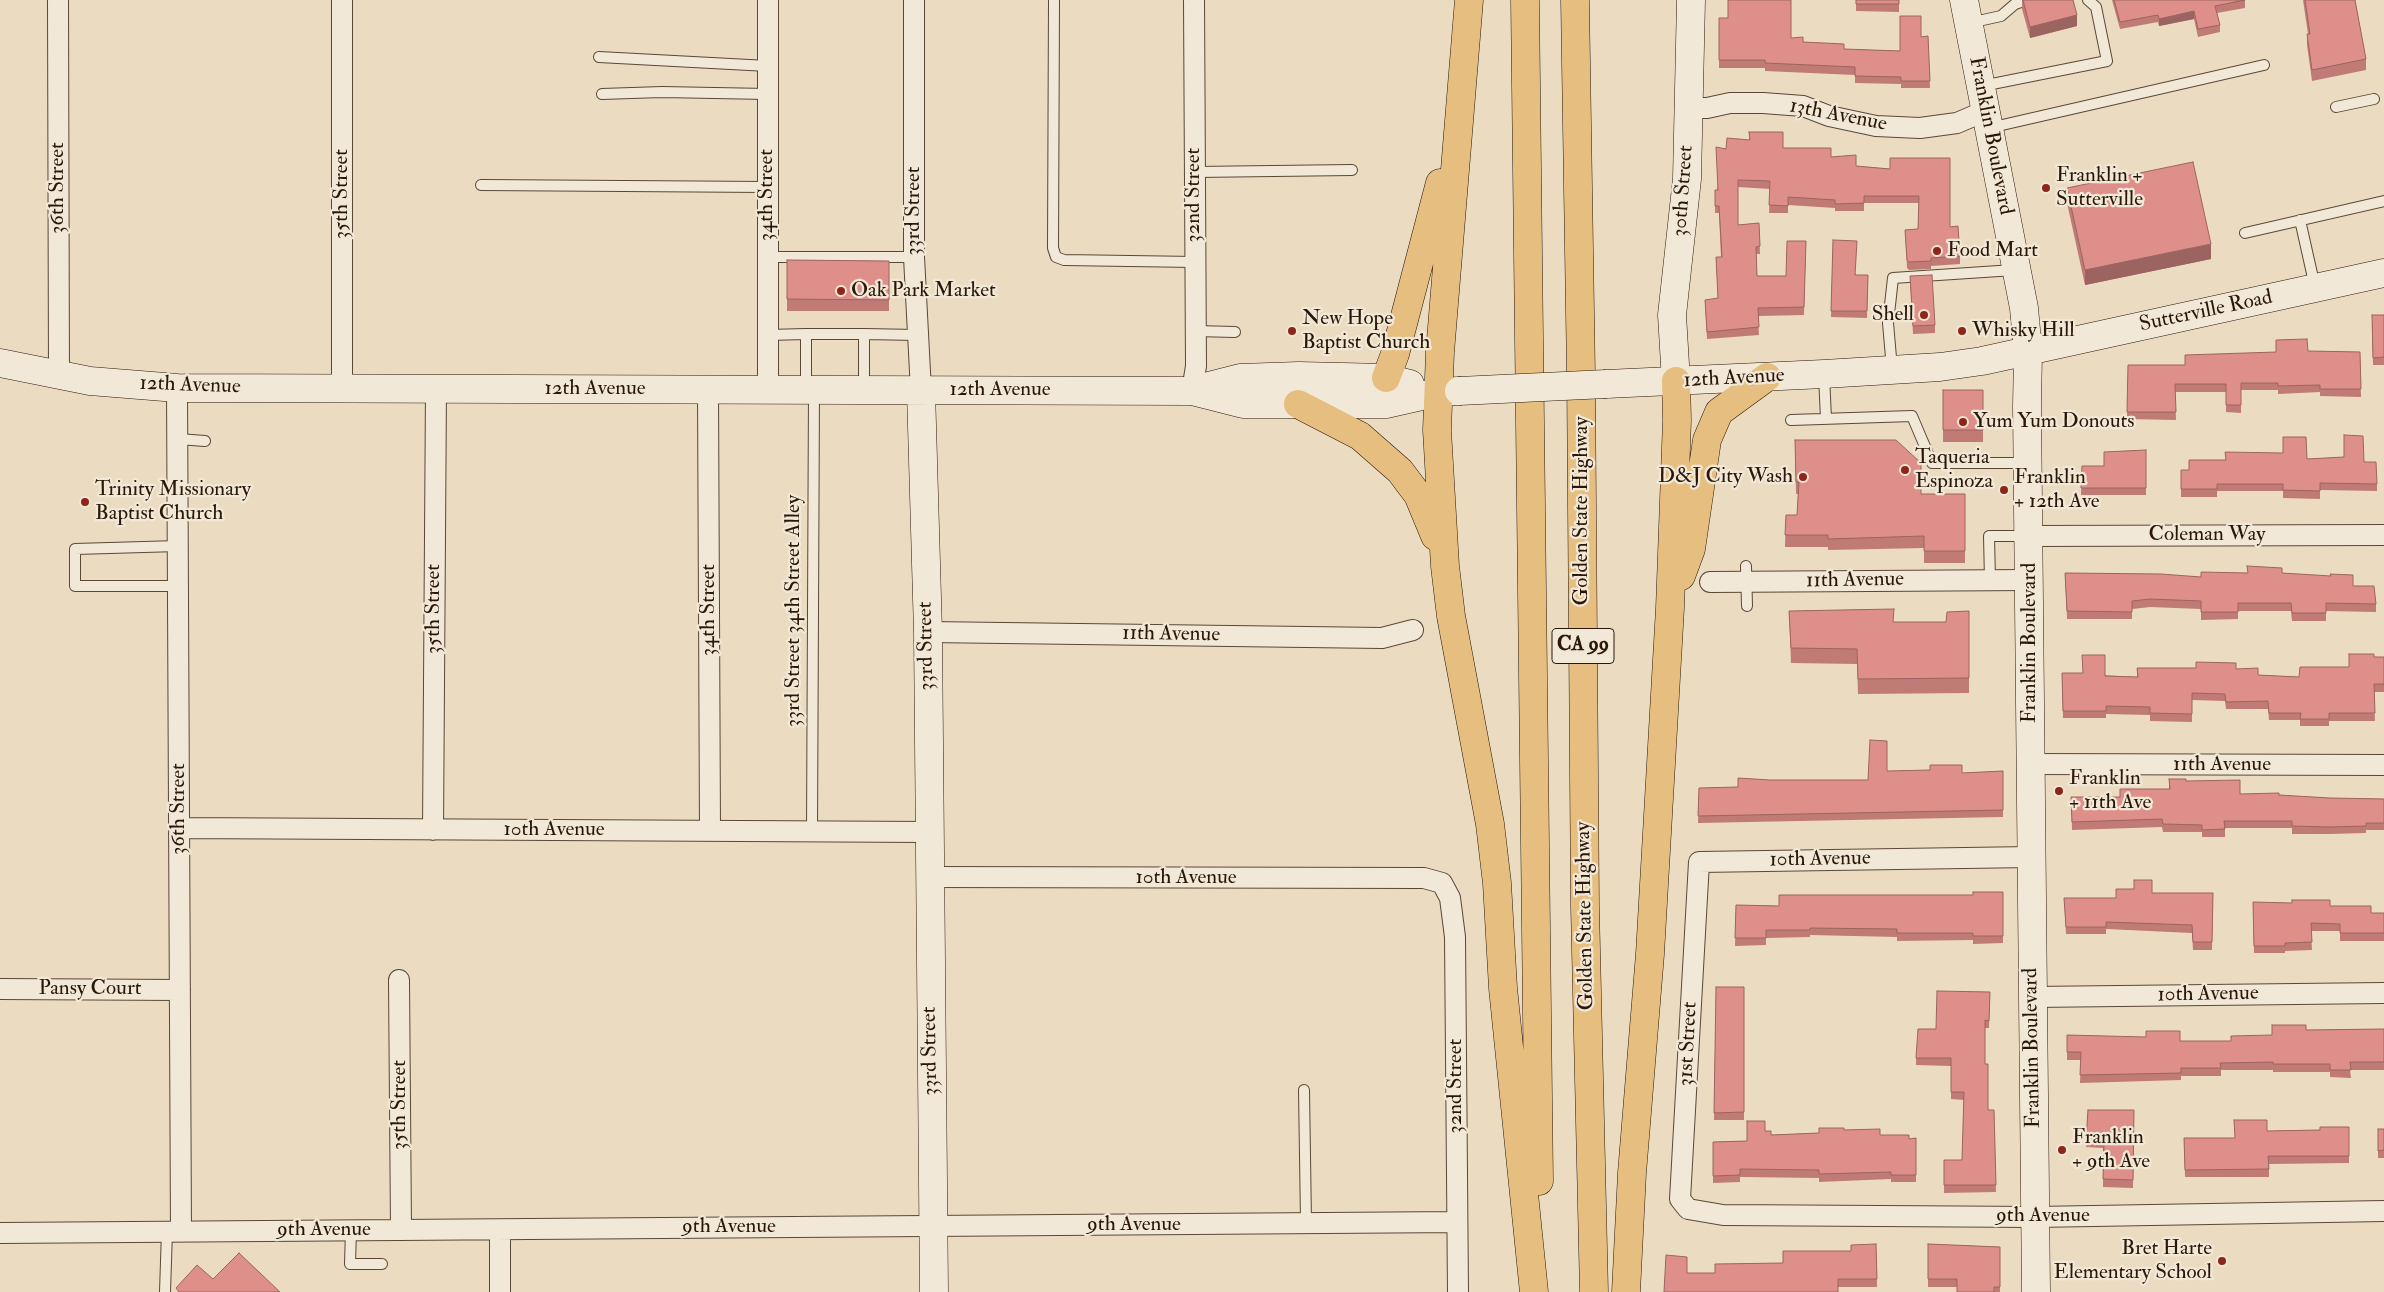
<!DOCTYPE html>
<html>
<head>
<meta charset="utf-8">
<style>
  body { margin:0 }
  canvas { display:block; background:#ebdbc1 }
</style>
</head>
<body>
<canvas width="2384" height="1292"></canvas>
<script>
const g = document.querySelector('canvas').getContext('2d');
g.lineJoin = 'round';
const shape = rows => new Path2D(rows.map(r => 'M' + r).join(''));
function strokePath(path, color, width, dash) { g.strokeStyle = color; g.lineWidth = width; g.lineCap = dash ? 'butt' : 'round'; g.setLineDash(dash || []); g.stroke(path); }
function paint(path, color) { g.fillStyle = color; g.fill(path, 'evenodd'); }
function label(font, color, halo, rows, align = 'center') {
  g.font = font + ' "IM FELL Double Pica",serif'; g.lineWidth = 4.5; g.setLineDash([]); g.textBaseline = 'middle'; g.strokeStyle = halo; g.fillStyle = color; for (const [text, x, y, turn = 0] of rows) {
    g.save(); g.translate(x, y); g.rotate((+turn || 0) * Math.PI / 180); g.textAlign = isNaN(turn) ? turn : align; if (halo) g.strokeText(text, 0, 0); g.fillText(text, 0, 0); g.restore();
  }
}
const lane = shape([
  [1054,0,1053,248,1056,257,1064,260,1195,262],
  [1969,23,2001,16,2015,4,2027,0],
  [599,57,768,66],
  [1982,86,2107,61,2096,7,2088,0],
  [602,94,662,92,767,94],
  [2336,107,2374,99],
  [1989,128,2264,65],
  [1195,172,1352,170],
  [481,185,767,187],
  [2300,220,2315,287],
  [2245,233,2384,201],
  [767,257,914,257],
  [1195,331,1235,332],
  [864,334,917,335],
  [767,335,806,334],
  [1892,369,1888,323,1893,278,2014,270],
  [1824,375,1826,419],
  [806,389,806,334,864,334,864,389],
  [1791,420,1912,416,1932,463,2027,463],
  [178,439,205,441],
  [178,546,75,549,75,586,178,586],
  [1746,566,1747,606],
  [1990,580,1989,536,2026,536],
  [812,832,814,390],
  [1304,1090,1306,1222],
  [351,1230,350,1264,382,1264],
  [165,1292,167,1231]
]);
const street = shape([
  [58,0,59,376],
  [914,0,914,257,921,391],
  [1688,108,1707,108,1730,103,1763,103,1803,106,1829,116,1876,126,1920,128,1957,123,1985,111],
  [177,388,181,1231],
  [342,388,342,0],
  [708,390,710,830],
  [768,390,768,0],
  [1192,391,1196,366,1194,0],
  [2030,536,2384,535],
  [1710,582,2030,580],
  [928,632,1382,638,1413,630],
  [2031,764,2384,765],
  [179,828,929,832],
  [433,830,436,388],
  [2031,857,1699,862,1680,1199,1688,1209,1723,1215,2035,1217,2384,1211],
  [930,877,1424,878,1442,883,1450,898,1455,937,1458,1292],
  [399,980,401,1230],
  [0,989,180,990],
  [2032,997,2384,993],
  [0,1233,1457,1222],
  [500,1292,500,1230]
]);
const secondary = shape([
  [1964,0,2024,308,2028,352,2027,407,2036,1292],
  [0,363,90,381,177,388,1192,391,1243,404,1386,404,1439,392,1459,391],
  [1676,381,1672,315,1687,179,1691,0],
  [1606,384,1824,374,1940,367,1982,361,2384,273],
  [1193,390,1240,378,1299,376,1386,378,1410,384],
  [921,391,928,632,934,1292]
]);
const highway = shape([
  [1469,0,1440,352,1437,430,1445,566,1451,616,1490,824,1497,883,1503,988,1534,1292],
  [1525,0,1539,1181],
  [1575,0,1581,374,1585,907,1594,1292],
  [1386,378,1395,354,1440,183],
  [1298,404,1360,436,1400,471,1418,495,1435,536],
  [1681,576,1691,549,1707,440,1719,412,1767,377],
  [1626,1292,1632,1173,1650,954,1670,608,1677,420,1676,381]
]);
const secondaryBridge = shape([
  [1459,391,1606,384]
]);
const wall = shape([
  [1856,0,1899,0,1899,12,1856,11],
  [2022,0,2073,0,2077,26,2030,38,2022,9],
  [2112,0,2245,0,2245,8,2217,13,2220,25,2220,32,2198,37,2194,19,2159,26,2158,22,2120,29],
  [2303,0,2355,0,2366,59,2366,70,2312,81,2307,45,2307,34,2308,34],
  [1719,18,1728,18,1791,38,1803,42,1844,49,1900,51,1921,37,1928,36,1930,88,1901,88,1901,84,1855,83,1855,75,1765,71,1765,68,1719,68],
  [1749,132,1783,148,1831,157,1856,166,1890,169,1890,158,1950,227,1960,256,1960,264,1931,266,1931,269,1909,270,1907,268,1905,230,1918,229,1919,203,1864,203,1864,211,1835,211,1835,208,1788,205,1788,213,1769,213,1770,189,1738,187,1738,225,1759,223,1760,254,1756,254,1757,276,1786,276,1806,241,1804,315,1758,316,1759,335,1707,339,1705,300,1718,299,1716,257,1721,257,1719,213,1715,213,1715,190,1717,190,1726,149,1749,140],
  [2067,188,2211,259,2085,285,2067,203],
  [1833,240,1856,275,1868,275,1867,318,1831,317],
  [787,260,889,261,889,311,787,311],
  [1910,276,1935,325,1935,333,1913,334],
  [2384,315,2384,365,2373,365,2372,322],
  [2308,351,2360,352,2361,397,2320,396,2320,392,2278,394,2278,390,2241,390,2241,413,2226,412,2226,392,2175,392,2176,420,2127,419,2128,365,2185,365],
  [1943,390,1983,390,1983,442,1943,442],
  [1795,440,1921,494,1965,494,1965,563,1924,563,1924,548,1828,550,1828,547,1785,547,1786,515,1797,515,1798,494,1796,494],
  [2146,450,2146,495,2081,495,2082,466,2104,466],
  [2344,457,2364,462,2377,484,2377,491,2320,490,2320,499,2283,498,2283,491,2217,491,2217,497,2181,497,2181,470,2189,470,2307,459],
  [2065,573,2201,577,2247,573,2282,573,2353,586,2376,604,2376,612,2326,611,2326,621,2292,621,2291,611,2238,611,2238,619,2201,620,2201,609,2150,607,2132,609,2132,619,2067,619],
  [1789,611,1894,622,1946,622,1969,611,1969,693,1858,694,1857,664,1791,663],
  [2374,657,2384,657,2384,692,2374,692,2375,721,2329,721,2329,726,2300,726,2300,720,2269,720,2268,709,2226,709,2225,701,2192,700,2192,722,2150,721,2150,715,2106,714,2106,718,2063,718,2062,673,2137,677,2137,668,2236,669,2258,675,2299,677,2349,667],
  [1887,771,1962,773,2003,771,2003,817,1698,823,1699,788,1738,787,1770,780,1868,780],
  [2169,779,2186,781,2240,794,2279,795,2330,798,2384,799,2384,830,2366,830,2366,833,2330,834,2292,834,2292,828,2225,828,2225,837,2202,837,2202,832,2163,832,2162,827,2072,830,2071,797,2120,797,2169,789],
  [2134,880,2152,893,2213,893,2212,950,2193,950,2192,933,2106,929,2106,934,2066,934,2064,898,2116,898,2134,889],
  [2003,892,2003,943,1973,944,1973,940,1897,941,1897,937,1810,935,1810,937,1766,938,1766,945,1735,946,1736,905,1779,906,1973,895],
  [2253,902,2330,906,2371,913,2384,913,2384,941,2340,941,2340,931,2311,931,2312,950,2285,951,2285,953,2254,953],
  [1716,987,1744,987,1744,1120,1714,1120],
  [1990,992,1989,1028,1985,1028,1985,1064,1988,1110,1994,1110,1996,1192,1944,1193,1944,1160,1962,1160,1964,1100,1951,1099,1951,1066,1916,1065,1916,1058,1936,1029],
  [2384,1029,2384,1070,2350,1070,2351,1078,2330,1077,2330,1072,2273,1072,2273,1070,2221,1070,2221,1076,2181,1076,2181,1080,2080,1083,2081,1060,2067,1060,2067,1035,2180,1041,2231,1041,2306,1030],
  [2088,1110,2134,1110,2133,1188,2103,1187,2103,1148,2086,1147],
  [2349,1127,2349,1163,2269,1164,2269,1177,2185,1177,2184,1138,2234,1138,2267,1131,2320,1130],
  [2378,1129,2384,1129,2384,1158,2378,1158],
  [1844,1130,1880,1135,1909,1139,1916,1138,1916,1182,1891,1182,1891,1179,1819,1182,1819,1178,1740,1177,1740,1182,1713,1183,1713,1142,1747,1141,1765,1131,1771,1135,1819,1133],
  [1876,1244,1877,1287,1838,1287,1687,1273,1715,1273,1783,1263,1851,1251],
  [1928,1244,2000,1247,2000,1292,1957,1292,1957,1287,1928,1287]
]);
const shadedWall = shape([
  [2194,11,2194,19,2159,26,2159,19],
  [2077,15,2077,26,2030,38,2030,27],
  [2211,244,2211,259,2085,285,2085,270]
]);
const building = shape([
  [1728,0,1791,0,1791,38,1803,37,1803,42,1844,44,1844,49,1900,51,1900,16,1921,16,1921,37,1928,36,1930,81,1901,81,1901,77,1855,76,1855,67,1765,63,1765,60,1719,60,1719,18,1728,18,1728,0],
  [1856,0,1899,0,1899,4,1856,4,1856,0],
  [2023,0,2073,0,2077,15,2030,27,2023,0],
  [2114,0,2245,0,2215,6,2220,25,2198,29,2194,11,2159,19,2158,15,2120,22,2114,0],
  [2305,0,2355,0,2366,59,2312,70,2307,34,2310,34,2305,0],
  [1749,132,1783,132,1783,148,1831,148,1831,157,1856,155,1856,166,1890,169,1890,158,1950,158,1950,227,1958,226,1960,256,1931,258,1931,261,1909,262,1907,260,1905,230,1918,229,1919,196,1864,196,1864,203,1835,204,1835,200,1788,197,1788,206,1769,205,1770,181,1738,180,1738,225,1759,223,1760,246,1756,247,1757,276,1786,276,1787,241,1806,241,1804,307,1758,308,1759,327,1707,332,1705,300,1718,298,1716,257,1722,257,1719,206,1715,206,1715,190,1718,190,1716,147,1726,149,1727,138,1750,140,1749,132],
  [2193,162,2211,244,2085,270,2067,188,2193,162],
  [1833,240,1857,241,1855,275,1868,275,1867,311,1831,311,1833,240],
  [787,260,889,261,889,300,787,299,787,260],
  [1932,275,1935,325,1913,326,1910,276,1932,275],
  [2372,315,2384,315,2384,357,2373,358,2372,315],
  [2307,339,2308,351,2360,352,2361,389,2320,389,2320,385,2278,386,2278,383,2241,383,2241,405,2226,405,2226,384,2175,384,2176,412,2127,412,2128,365,2185,365,2185,355,2276,352,2276,340,2307,339],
  [1943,390,1983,390,1983,430,1943,430,1943,390],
  [2344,435,2363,436,2364,462,2376,462,2377,484,2320,483,2320,491,2283,490,2283,484,2217,484,2217,489,2181,489,2181,470,2189,470,2189,460,2226,460,2225,452,2283,453,2283,437,2306,437,2307,459,2344,457,2344,435],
  [1795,440,1896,440,1921,463,1921,494,1965,494,1965,551,1924,551,1924,536,1828,539,1828,535,1785,535,1786,515,1797,515,1799,482,1796,482,1795,440],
  [2146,450,2146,488,2081,488,2082,466,2104,466,2104,452,2146,450],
  [2247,566,2282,568,2282,573,2331,576,2330,574,2353,575,2353,586,2374,586,2376,604,2326,603,2326,613,2292,613,2291,603,2238,603,2238,612,2201,612,2201,601,2150,599,2132,601,2132,612,2067,611,2065,573,2161,574,2201,577,2201,572,2248,573,2247,566],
  [1894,609,1893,622,1946,622,1947,612,1969,611,1969,678,1858,679,1857,649,1791,648,1789,611,1894,609],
  [2349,654,2374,654,2374,657,2384,657,2384,684,2374,684,2375,713,2329,713,2329,719,2300,719,2301,713,2269,713,2268,701,2226,702,2225,694,2192,693,2192,714,2150,713,2150,707,2106,706,2106,711,2063,711,2062,673,2083,673,2082,655,2105,655,2105,676,2138,677,2137,668,2196,668,2196,662,2236,663,2236,669,2258,668,2258,675,2299,677,2300,667,2349,667,2349,654],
  [1870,740,1887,741,1887,771,1930,770,1930,765,1962,765,1962,773,2003,771,2003,810,1698,816,1699,788,1738,787,1738,778,1770,780,1868,780,1870,740],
  [2169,779,2186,779,2186,781,2240,780,2240,794,2279,793,2279,795,2330,798,2384,799,2384,823,2366,823,2366,826,2330,827,2292,826,2292,821,2224,821,2225,829,2202,830,2202,825,2163,824,2162,819,2072,822,2071,797,2120,797,2120,789,2170,789,2169,779],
  [2134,880,2152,880,2152,893,2213,893,2212,942,2193,942,2192,925,2106,922,2106,927,2066,927,2064,898,2116,898,2116,889,2134,889,2134,880],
  [1973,892,2003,892,2003,936,1973,936,1973,933,1897,933,1897,929,1810,928,1810,930,1766,930,1766,938,1735,938,1736,905,1779,906,1779,895,1973,895,1973,892],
  [2292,900,2330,900,2330,906,2371,906,2371,913,2384,913,2384,933,2340,933,2340,924,2311,923,2312,942,2285,943,2285,946,2254,946,2253,902,2292,903,2292,900],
  [1716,987,1744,987,1744,1112,1714,1113,1716,987],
  [1937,991,1990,992,1989,1021,1985,1020,1985,1064,1988,1064,1988,1110,1994,1110,1996,1185,1944,1185,1944,1160,1962,1160,1964,1092,1951,1092,1951,1058,1916,1058,1918,1029,1936,1029,1937,991],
  [2272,1025,2306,1025,2306,1030,2384,1029,2384,1062,2350,1062,2351,1070,2330,1070,2330,1064,2273,1064,2273,1062,2220,1063,2221,1068,2181,1068,2181,1073,2080,1075,2081,1052,2067,1052,2067,1035,2146,1037,2146,1031,2180,1031,2180,1041,2231,1041,2231,1036,2272,1035,2272,1025],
  [2088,1110,2134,1110,2133,1180,2103,1179,2104,1140,2086,1140,2088,1110],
  [2234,1120,2267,1120,2267,1131,2320,1130,2320,1127,2349,1127,2349,1156,2268,1156,2269,1169,2185,1170,2184,1138,2235,1138,2234,1120],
  [1747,1121,1765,1121,1765,1131,1771,1131,1771,1135,1819,1133,1819,1128,1844,1128,1844,1130,1880,1129,1880,1135,1909,1135,1909,1139,1916,1138,1916,1175,1891,1175,1891,1172,1819,1174,1819,1170,1740,1169,1740,1175,1713,1176,1713,1142,1747,1141,1747,1121],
  [2378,1129,2384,1129,2384,1150,2378,1151,2378,1129],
  [1876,1244,1877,1279,1838,1279,1838,1292,1664,1292,1666,1255,1687,1257,1687,1273,1715,1273,1715,1264,1783,1263,1783,1251,1851,1251,1851,1245,1876,1244],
  [1928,1244,2000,1247,2000,1287,1994,1287,1994,1292,1957,1292,1957,1279,1928,1279,1928,1244],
  [239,1253,280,1292,179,1292,176,1288,197,1265,213,1279,239,1253]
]);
const markers = [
  [2046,188,5,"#8f2418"],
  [1937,251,5,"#8f2418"],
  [841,291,5,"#8f2418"],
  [1924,315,5,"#8f2418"],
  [1292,331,5,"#8f2418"],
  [1962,331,5,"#8f2418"],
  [1963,422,5,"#8f2418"],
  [1905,470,5,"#8f2418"],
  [1803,477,5,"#8f2418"],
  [2004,490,5,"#8f2418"],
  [85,502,5,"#8f2418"],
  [2059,791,5,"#8f2418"],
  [2062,1150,5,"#8f2418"],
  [2222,1261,5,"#8f2418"]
];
const shields = [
  [1583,646,62]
];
const shieldNames = [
  ["CA 99",1583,646]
];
const streetNames = [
  ["13th Avenue",1838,116,11],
  ["Franklin Boulevard",1990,136,79],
  ["36th Street",58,188,-90],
  ["30th Street",1684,191,-86],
  ["35th Street",342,194,-90],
  ["34th Street",767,195,-90],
  ["32nd Street",1194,195,-90],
  ["33rd Street",914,211,-90],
  ["Sutterville Road",2206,312,-12],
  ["12th Avenue",1734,379,-3],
  ["12th Avenue",190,386,2],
  ["12th Avenue",595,389],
  ["12th Avenue",1000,390],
  ["Golden State Highway",1582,511,-90],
  ["Coleman Way",2207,535],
  ["11th Avenue",1855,581,-1],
  ["35th Street",434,609,-90],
  ["34th Street",709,610,-90],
  ["33rd Street 34th Street Alley",794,611,-90],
  ["11th Avenue",1171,635,1],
  ["Franklin Boulevard",2030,643,-90],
  ["33rd Street",927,646,-91],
  ["11th Avenue",2222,765],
  ["36th Street",179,809,-90],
  ["10th Avenue",554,830],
  ["10th Avenue",1820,860,-1],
  ["10th Avenue",1186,878],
  ["Golden State Highway",1586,916,-91],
  ["Pansy Court",90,989],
  ["10th Avenue",2208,995,-1],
  ["31st Street",1689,1044,-87],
  ["Franklin Boulevard",2033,1048,-91],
  ["33rd Street",931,1051,-91],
  ["32nd Street",1456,1086,-90],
  ["35th Street",400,1105,-90],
  ["9th Avenue",2043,1216],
  ["9th Avenue",1134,1225],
  ["9th Avenue",729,1227],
  ["9th Avenue",324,1230]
];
const poiNames = [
  ["Franklin +",2056,176],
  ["Sutterville",2056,200],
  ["Food Mart",1947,251],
  ["Oak Park Market",851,291],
  ["Shell",1914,315,"right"],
  ["New Hope",1302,319],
  ["Baptist Church",1302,343],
  ["Whisky Hill",1972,331],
  ["Yum Yum Donouts",1973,422],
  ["Taqueria",1915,458],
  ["Espinoza",1915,482],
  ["D&J City Wash",1793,477,"right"],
  ["Franklin",2014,478],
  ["+ 12th Ave",2014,502],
  ["Trinity Missionary",95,490],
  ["Baptist Church",95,514],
  ["Franklin",2069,779],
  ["+ 11th Ave",2069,803],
  ["Franklin",2072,1138],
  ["+ 9th Ave",2072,1162],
  ["Bret Harte",2212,1249,"right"],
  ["Elementary School",2212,1273,"right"]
];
strokePath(lane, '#5a4836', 12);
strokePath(street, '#5a4836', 22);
strokePath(secondary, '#2a1707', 29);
strokePath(highway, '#2a1707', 29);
strokePath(lane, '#f2e8d7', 10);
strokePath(street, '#f2e8d7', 20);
strokePath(secondary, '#f2e8d7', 28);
strokePath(highway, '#e6be80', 28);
strokePath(secondaryBridge, '#2a1707', 29, []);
strokePath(secondaryBridge, '#f2e8d7', 28);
paint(wall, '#c07b76');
paint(shadedWall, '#9c6460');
paint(building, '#df8f89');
strokePath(building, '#9c6460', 1);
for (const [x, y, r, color] of markers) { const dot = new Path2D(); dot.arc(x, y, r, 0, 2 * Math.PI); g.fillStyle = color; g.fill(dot); strokePath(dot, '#f2e8d7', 2); }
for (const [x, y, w] of shields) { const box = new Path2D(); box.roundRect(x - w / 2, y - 17.5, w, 35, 4); g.fillStyle = '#f2e8d7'; g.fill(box); strokePath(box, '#2a1707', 1); }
label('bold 20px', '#2a1707', null, shieldNames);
label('21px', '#2a1707', '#f2e8d7', streetNames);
label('21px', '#2a1707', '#f2e8d7', poiNames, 'left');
</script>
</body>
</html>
